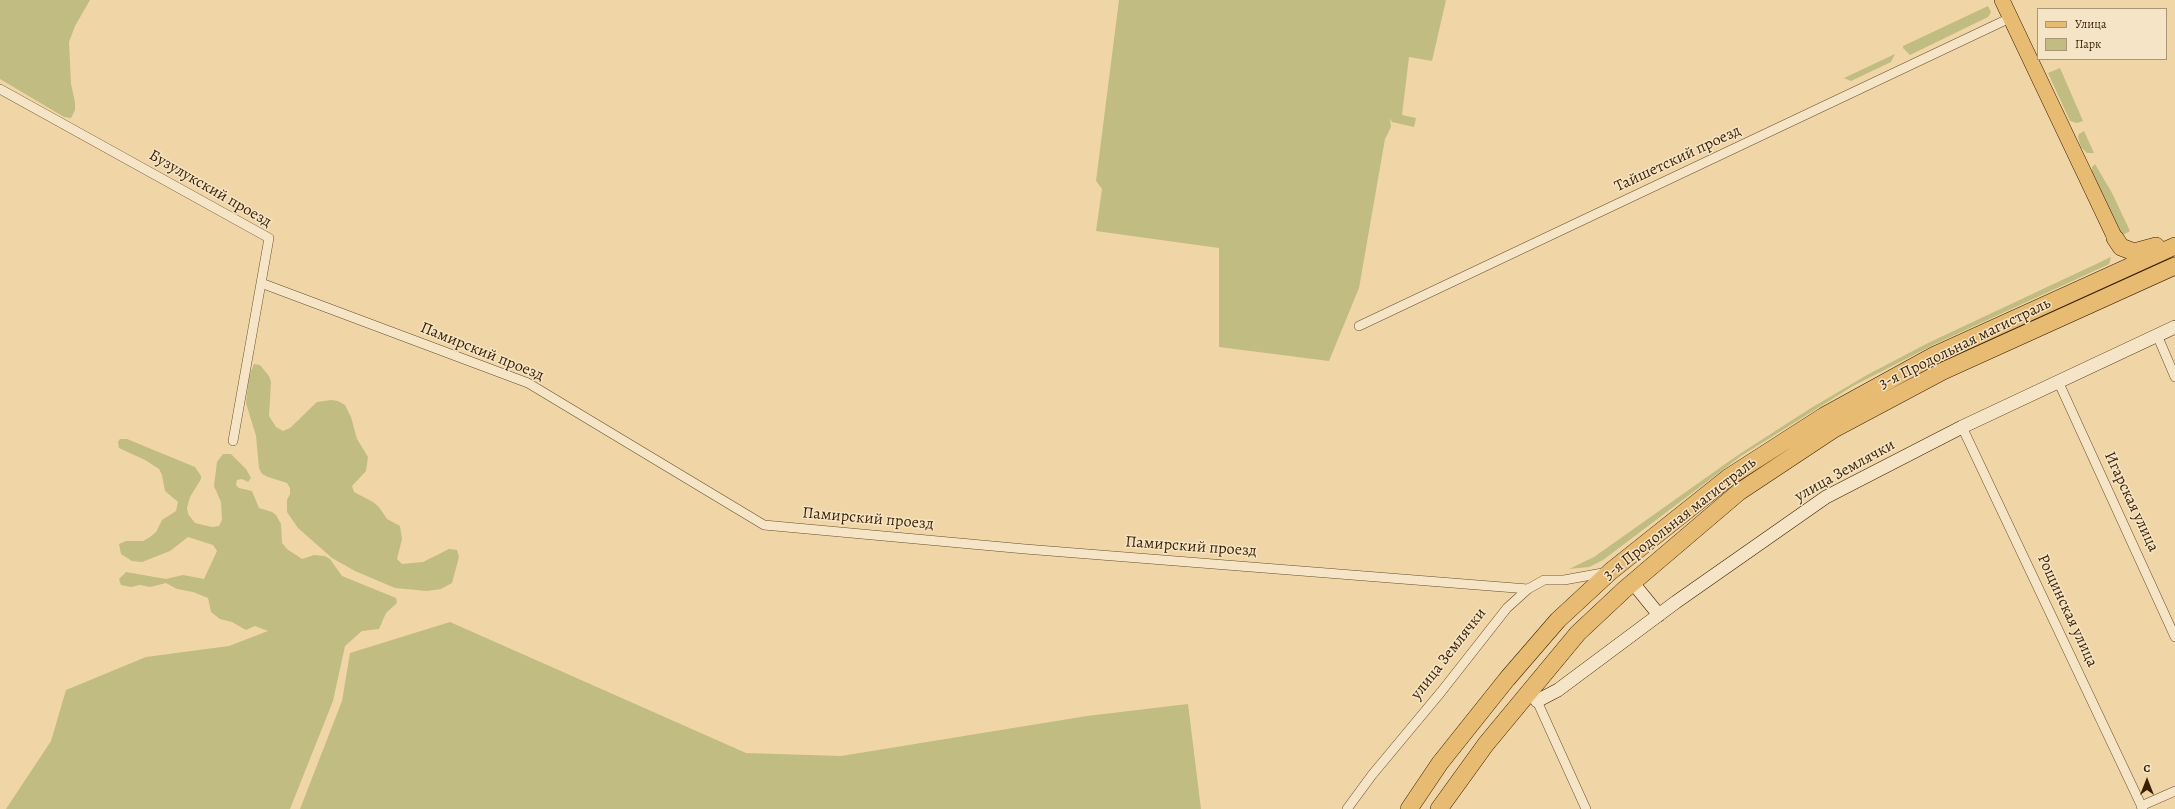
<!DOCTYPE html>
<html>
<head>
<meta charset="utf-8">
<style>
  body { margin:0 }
  #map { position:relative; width:2175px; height:809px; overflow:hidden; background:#f0d6a6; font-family:Alegreya,serif }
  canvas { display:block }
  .legend { position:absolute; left:2037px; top:8px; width:130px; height:52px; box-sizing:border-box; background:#f5e4c5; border:1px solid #aa9577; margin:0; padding:5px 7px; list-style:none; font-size:12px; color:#3a1f02 }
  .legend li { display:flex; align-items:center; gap:8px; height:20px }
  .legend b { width:20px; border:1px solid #aa9577 }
  .north { position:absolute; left:2127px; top:761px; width:40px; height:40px; -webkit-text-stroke:3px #f5e4c5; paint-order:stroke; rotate:0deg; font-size:11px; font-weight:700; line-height:16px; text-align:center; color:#3a1f02 }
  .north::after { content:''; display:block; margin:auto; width:14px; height:18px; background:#3a1f02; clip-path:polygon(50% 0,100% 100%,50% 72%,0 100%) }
</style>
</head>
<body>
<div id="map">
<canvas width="2175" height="809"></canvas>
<ul class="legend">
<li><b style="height:5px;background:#e8bb73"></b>Улица</li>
<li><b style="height:11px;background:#c0bc82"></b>Парк</li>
</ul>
<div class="north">С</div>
</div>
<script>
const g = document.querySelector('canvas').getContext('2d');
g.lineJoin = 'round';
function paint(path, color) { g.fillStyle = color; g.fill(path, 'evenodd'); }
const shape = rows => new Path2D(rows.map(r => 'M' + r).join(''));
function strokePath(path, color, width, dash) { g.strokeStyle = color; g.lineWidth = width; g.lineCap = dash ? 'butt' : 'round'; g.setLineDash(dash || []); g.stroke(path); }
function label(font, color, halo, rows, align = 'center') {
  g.font = font + ' Alegreya,serif'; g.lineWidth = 3; g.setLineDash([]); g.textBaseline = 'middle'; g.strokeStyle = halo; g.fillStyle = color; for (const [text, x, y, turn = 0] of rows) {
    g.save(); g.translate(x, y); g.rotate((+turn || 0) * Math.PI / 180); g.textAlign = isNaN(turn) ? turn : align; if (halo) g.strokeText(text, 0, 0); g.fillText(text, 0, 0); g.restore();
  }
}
const green = shape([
  [0,0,90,0,75,26,69,42,71,84,75,102,75,110,71,118,64,117,0,79],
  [1119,0,1446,0,1432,61,1409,57,1402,115,1416,118,1414,127,1392,122,1390,118,1391,127,1385,139,1359,288,1329,361,1219,347,1219,248,1096,231,1102,189,1096,181],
  [1988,6,1991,12,1988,17,1910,55,1903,48,1903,46],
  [1895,54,1891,62,1851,81,1844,78],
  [2060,68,2083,121,2077,123,2070,121,2048,73],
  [2084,131,2094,153,2087,153,2081,147,2078,137,2079,134],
  [2095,164,2112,193,2130,231,2121,236,2092,172,2092,167],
  [2111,257,2109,264,2105,266,1935,344,1853,386,1741,456,1603,560,1589,567,1569,569,1594,557,1738,455,1811,408,1867,375,1928,343],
  [254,364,260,365,269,376,271,382,269,416,276,427,283,431,290,428,317,402,331,400,338,401,345,405,351,417,357,439,368,457,366,471,352,486,354,492,373,502,379,507,387,519,400,526,402,539,397,559,402,564,423,562,449,549,457,550,459,557,452,583,441,589,427,591,395,588,355,571,332,558,298,528,287,512,287,500,290,494,290,488,287,483,268,477,262,474,259,468,256,436,246,403,249,377],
  [120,439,127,439,195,467,201,476,201,479,190,497,187,508,188,514,195,523,212,527,219,526,222,520,221,502,214,486,217,462,223,454,231,454,246,469,251,478,248,482,242,479,237,480,236,485,239,488,252,491,259,508,272,512,276,515,281,524,282,543,287,549,302,559,314,555,325,556,330,559,342,576,396,598,397,603,386,613,379,629,362,631,345,646,333,701,290,809,6,809,51,741,66,690,146,657,229,646,268,631,255,626,246,630,232,622,220,619,211,612,208,598,193,592,177,589,166,583,150,587,140,585,131,587,121,585,119,579,126,572,166,579,183,575,204,579,217,551,213,545,188,537,170,551,142,562,132,561,121,554,119,544,126,541,143,541,150,537,156,532,162,520,176,511,178,502,165,491,162,475,159,469,145,460,119,448,118,442],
  [450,622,746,753,841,756,1087,716,1188,704,1201,809,300,809,342,701,350,653]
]);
const street = shape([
  [0,89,269,238,233,441],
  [261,283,528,383,764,525,1025,549,1528,589],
  [1359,326,2010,18],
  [2157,335,2175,377],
  [2058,381,2175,637],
  [1962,427,2143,809],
  [1537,701,1586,809],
  [2141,806,2175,791],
  [1347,809,1372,775,1441,692,1507,608,1528,589,1544,580,1564,580,1608,572]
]);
const secondary = shape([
  [1633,583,1659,615],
  [1537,701,1558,690,1676,602,1826,497,1962,427,2175,327]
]);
const primary = shape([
  [2002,0,2115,238]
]);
const highway = shape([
  [2115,238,2121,247,2134,252,2156,246],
  [1409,809,1440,763,1507,679,1558,620,1611,571,1729,477,1824,416,1935,355,2175,246],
  [1439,809,1486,744,1578,633,1625,589,1739,492,1834,429,1943,371,2175,266]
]);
const streetNames = [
  ["Тайшетский проезд",1678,159,-25],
  ["Бузулукский проезд",210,189,30],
  ["3-я Продольная магистраль",1965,344,-26],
  ["Памирский проезд",482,352,22],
  ["улица Землячки",1845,471,-29],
  ["Игарская улица",2131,502,65],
  ["Памирский проезд",868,519,5],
  ["3-я Продольная магистраль",1680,519,-38],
  ["Памирский проезд",1191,547,4],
  ["Рощинская улица",2067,611,65],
  ["улица Землячки",1449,654,-52]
];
paint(green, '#c0bc82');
strokePath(street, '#684d2b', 10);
strokePath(secondary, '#3a1f02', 14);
strokePath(primary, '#3a1f02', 16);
strokePath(highway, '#3a1f02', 18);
strokePath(street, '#f5e4c5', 9);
strokePath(secondary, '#f5e4c5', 13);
strokePath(primary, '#e8bb73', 15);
strokePath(highway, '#e8bb73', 17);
label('16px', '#3a1f02', '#f5e4c5', streetNames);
</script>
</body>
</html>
